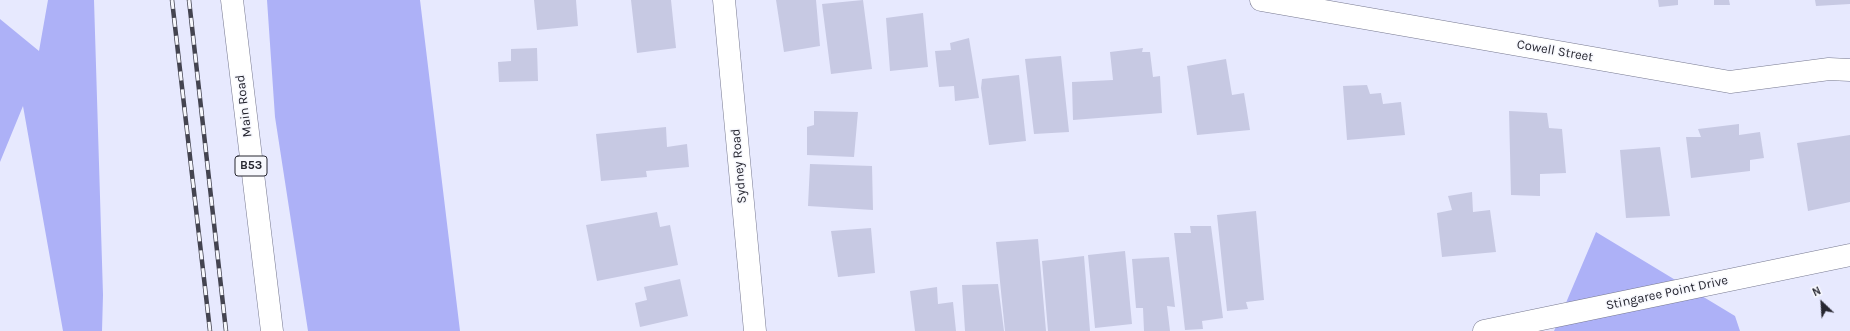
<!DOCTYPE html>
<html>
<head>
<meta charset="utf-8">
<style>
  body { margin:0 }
  #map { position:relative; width:1850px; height:331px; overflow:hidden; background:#e7e9fe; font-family:Karla,sans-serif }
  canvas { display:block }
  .north { position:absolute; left:1802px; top:283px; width:40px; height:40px; -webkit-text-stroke:3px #f7f8fd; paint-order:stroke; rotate:335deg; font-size:11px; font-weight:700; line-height:16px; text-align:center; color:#272731 }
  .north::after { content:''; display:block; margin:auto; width:14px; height:18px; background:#272731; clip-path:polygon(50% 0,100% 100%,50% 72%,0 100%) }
</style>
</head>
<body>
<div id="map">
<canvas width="1850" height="331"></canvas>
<div class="north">N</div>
</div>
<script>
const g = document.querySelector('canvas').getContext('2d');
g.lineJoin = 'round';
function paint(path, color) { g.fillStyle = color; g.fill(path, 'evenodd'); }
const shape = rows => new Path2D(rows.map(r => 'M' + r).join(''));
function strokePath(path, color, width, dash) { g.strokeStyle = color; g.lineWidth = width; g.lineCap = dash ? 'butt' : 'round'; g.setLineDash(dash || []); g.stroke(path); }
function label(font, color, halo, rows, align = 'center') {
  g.font = font + ' Karla,sans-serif'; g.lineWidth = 3; g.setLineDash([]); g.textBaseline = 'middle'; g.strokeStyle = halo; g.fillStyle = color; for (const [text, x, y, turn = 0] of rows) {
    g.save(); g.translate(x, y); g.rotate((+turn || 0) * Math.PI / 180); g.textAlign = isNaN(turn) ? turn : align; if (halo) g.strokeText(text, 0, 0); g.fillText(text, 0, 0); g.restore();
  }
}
const forest = shape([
  [48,0,94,0,103,295,102,331,63,331,23,106,0,162,0,19,39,51],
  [267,0,420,0,460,331,308,331,275,117],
  [1596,232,1735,316,1740,331,1554,331]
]);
const building = shape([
  [534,0,576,0,578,26,537,30],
  [631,0,671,0,676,48,637,53],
  [776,0,816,0,820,46,784,52],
  [863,0,872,69,831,74,822,4],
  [1658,0,1678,0,1678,5,1659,7],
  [1714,0,1729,0,1730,5,1714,5],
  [1815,0,1850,0,1850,4,1816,6],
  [923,13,928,67,890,71,886,18],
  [969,38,979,98,955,101,954,86,939,87,935,51,951,50,950,43],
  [537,48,538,81,499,82,498,62,511,61,511,49],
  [1143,48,1142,52,1150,52,1153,77,1160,76,1162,113,1073,120,1072,82,1113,80,1110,52],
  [1061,56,1069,132,1034,134,1025,59],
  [1226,59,1232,95,1244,93,1250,130,1197,135,1187,66],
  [1019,75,1026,141,989,145,981,88,982,79],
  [1367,85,1370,94,1381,93,1383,104,1401,102,1405,135,1347,140,1343,86],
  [814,111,858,112,854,157,807,155,807,127,814,125],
  [1509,111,1547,113,1549,128,1562,129,1566,173,1540,174,1540,196,1511,195],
  [1739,124,1739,135,1760,132,1764,158,1750,160,1750,171,1691,178,1686,137,1701,137,1698,129],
  [666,127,667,147,687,144,689,167,646,171,647,177,601,181,596,134],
  [1850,135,1850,202,1808,211,1797,143],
  [1660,147,1670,216,1626,218,1620,150],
  [810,164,872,166,873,210,808,206],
  [1472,192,1473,212,1490,210,1496,252,1442,257,1437,213,1452,210,1448,196],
  [1256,211,1264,300,1246,302,1248,309,1227,311,1217,215],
  [657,212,660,227,670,225,678,265,597,281,586,225],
  [1190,226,1211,226,1223,318,1202,321,1203,329,1185,330,1174,233,1191,233],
  [871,228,875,273,838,277,831,231],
  [1038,239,1046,331,1005,331,996,242],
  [1125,251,1132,324,1095,328,1088,255],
  [1084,256,1090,331,1048,331,1042,261],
  [1169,257,1175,307,1167,306,1170,331,1144,331,1143,308,1136,308,1132,259],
  [680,279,688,316,640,327,635,303,647,300,644,287],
  [998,284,1004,331,965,331,962,285],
  [937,287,938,304,953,302,956,331,915,331,910,291]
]);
const minor = shape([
  [724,0,755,331],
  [1261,0,1730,82,1829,69,1850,70],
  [1484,331,1850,255]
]);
const primary = shape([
  [232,0,272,331]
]);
const rail = shape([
  [172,0,210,331],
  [189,0,226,331]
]);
const shields = [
  [251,166,32]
];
const shieldNames = [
  ["B53",251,166]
];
const streetNames = [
  ["Cowell Street",1555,51,10],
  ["Main Road",244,106,-97],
  ["Sydney Road",739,166,-95],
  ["Stingaree Point Drive",1667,293,-12]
];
paint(forest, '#adb1f7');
paint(building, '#c7c9e3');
strokePath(minor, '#777990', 23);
strokePath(primary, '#777990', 23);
strokePath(minor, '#fff', 22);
strokePath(primary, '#fff', 22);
strokePath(rail, '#444450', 4.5);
strokePath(rail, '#f7f8fd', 3, [9]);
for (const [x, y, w] of shields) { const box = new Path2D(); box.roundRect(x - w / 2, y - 10, w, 20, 3); g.fillStyle = '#f7f8fd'; g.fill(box); strokePath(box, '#272731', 1); }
label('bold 12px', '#272731', null, shieldNames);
label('13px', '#272731', '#f7f8fd', streetNames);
</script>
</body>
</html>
